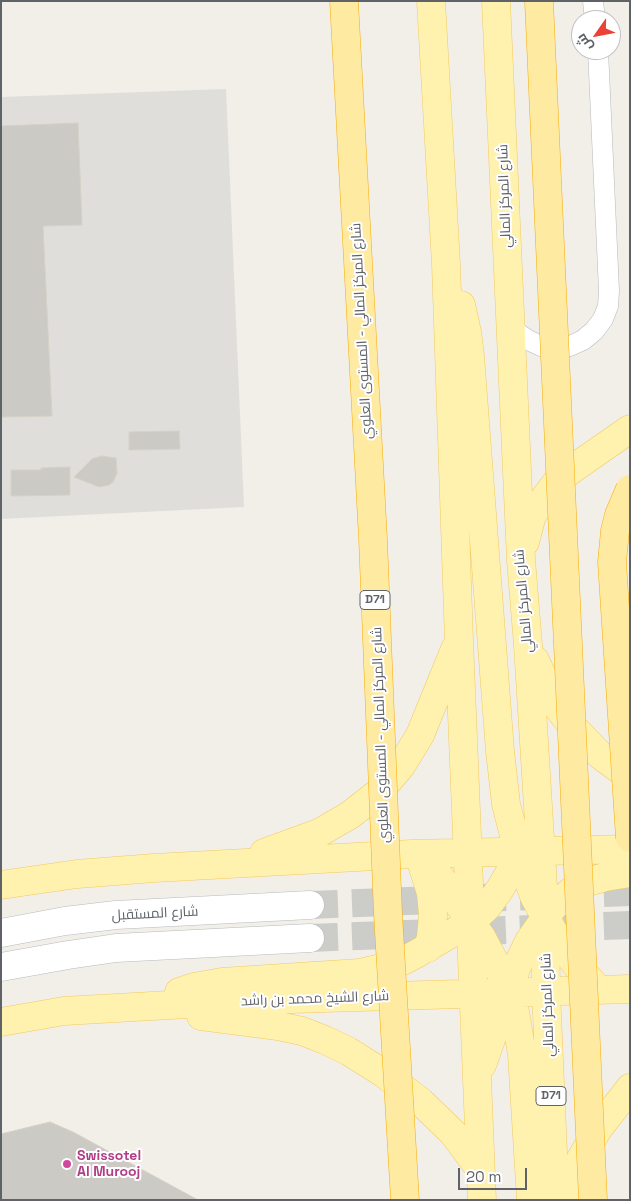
<!DOCTYPE html>
<html>
<head>
<meta charset="utf-8">
<style>
  body { margin:0 }
  #map { position:relative; width:631px; height:1201px; overflow:hidden; background:#f1efe8; font-family:"Space Grotesk",Cairo,sans-serif }
  canvas { display:block }
  .frame { position:absolute; inset:0; border:2px solid #5f6368; pointer-events:none }
  .north { position:absolute; left:571px; top:10px; width:50px; height:50px; box-sizing:border-box; background:#fff; border:1px solid #bfc1c3; border-radius:50%; rotate:237deg; font-size:14px; font-weight:700; line-height:20px; text-align:center; color:#5f6368 }
  .north::after { content:''; display:block; margin:auto; width:18px; height:22px; background:#ea4335; clip-path:polygon(50% 0,100% 100%,50% 72%,0 100%) }
  .scale { position:absolute; left:458px; top:1168px; width:69px; height:22px; box-sizing:border-box; border:2px solid #5f6368; border-top:0; padding-left:6px; font-size:15px; line-height:18px; white-space:nowrap; color:#5f6368; -webkit-text-stroke:4px #fff; paint-order:stroke }
</style>
</head>
<body>
<div id="map">
<canvas width="631" height="1201"></canvas>
<div class="frame"></div>
<div class="north">ش</div>
<div class="scale">20 m</div>
</div>
<script>
const g = document.querySelector('canvas').getContext('2d');
g.lineJoin = 'round';
function paint(path, color) { g.fillStyle = color; g.fill(path, 'evenodd'); }
const shape = rows => new Path2D(rows.map(r => 'M' + r).join(''));
function strokePath(path, color, width, dash) { g.strokeStyle = color; g.lineWidth = width; g.lineCap = dash ? 'butt' : 'round'; g.setLineDash(dash || []); g.stroke(path); }
function label(font, color, halo, rows, align = 'center') {
  g.font = font + ' "Space Grotesk",Cairo,sans-serif'; g.lineWidth = 4; g.setLineDash([]); g.textBaseline = 'middle'; g.strokeStyle = halo; g.fillStyle = color; for (const [text, x, y, turn = 0] of rows) {
    g.save(); g.translate(x, y); g.rotate((+turn || 0) * Math.PI / 180); g.textAlign = isNaN(turn) ? turn : align; if (halo) g.strokeText(text, 0, 0); g.fillText(text, 0, 0); g.restore();
  }
}
const industrial = shape([
  [226,89,244,507,1,519,1,97]
]);
const building = shape([
  [78,123,82,225,43,226,52,416,1,417,1,126,78,123],
  [179,431,180,449,129,450,129,432,179,431],
  [101,456,116,458,117,473,113,482,109,485,99,487,74,477,92,459,101,456],
  [70,467,70,495,11,496,11,470,41,470,41,468,70,467],
  [50,1122,73,1132,198,1200,1,1200,1,1134,50,1122]
]);
const secondaryTunnel = shape([
  [310,905,630,892],
  [310,938,630,925]
]);
const minor = shape([
  [593,1,595,20],
  [510,328,528,340,541,346,555,348,570,346,583,340,594,331,603,319,608,306,609,291,598,50]
]);
const secondary = shape([
  [1,933,65,921,116,915,310,905],
  [1,967,68,955,116,948,310,938]
]);
const primary = shape([
  [431,1,446,264,459,641,482,1200],
  [496,1,521,560,528,645,545,919,546,991,555,1200],
  [461,305,467,332,470,356,500,751,506,804,518,851,534,896,560,944,578,967,598,989],
  [525,542,532,515,556,483,571,470,630,429],
  [535,660,554,702,572,726,600,755,630,777],
  [264,853,319,833,350,815,378,793,401,766,420,735,455,649],
  [424,854,482,938,501,974,515,1012,522,1054,531,1200],
  [422,864,431,893,433,915,431,937,428,948],
  [1,885,77,874,154,868,412,854,630,849],
  [179,992,194,987,222,982,360,973,382,968,403,961,418,953,471,922,487,907,500,889,511,870,520,844],
  [201,1016,278,1026,302,1031,325,1040,348,1051,383,1073,421,1102,453,1133,480,1169],
  [1,1022,64,1011,257,1000,630,989],
  [482,1065,517,966,529,941,553,907,575,888,588,882,605,877,630,873],
  [565,1200,579,1162,598,1129,630,1088]
]);
const trunkBridge = shape([
  [344,1,373,539,388,914,405,1200],
  [539,1,593,1200],
  [630,489,619,515,615,531,612,562,630,838]
]);
const markers = [
  [67,1164,5,"#d1479c"]
];
const shields = [
  [375,600,30],
  [551,1096,30]
];
const shieldNames = [
  ["D71",375,600],
  ["D71",551,1096]
];
const streetNames = [
  ["شارع المركز المالي",505,196,-92],
  ["شارع المركز المالي - المستوى العلوي",362,331,-93],
  ["شارع المركز المالي",524,601,-95],
  ["شارع المركز المالي - المستوى العلوي",381,735,-92],
  ["شارع المستقبل",155,914,-3],
  ["شارع الشيخ محمد بن راشد",315,999,-2],
  ["شارع المركز المالي",548,1005,-92]
];
const hotelNames = [
  ["Swissotel",77,1156],
  ["Al Murooj",77,1172]
];
paint(industrial, '#e0deda');
paint(building, '#cccac5');
strokePath(building, '#d6d1c6', 1);
strokePath(secondaryTunnel, '#ccccc8', 28, [28, 14]);
strokePath(minor, '#b5b8bc', 21);
strokePath(secondary, '#b6babf', 29);
strokePath(primary, '#f2c960', 29);
strokePath(minor, '#fff', 20);
strokePath(secondary, '#fff', 28);
strokePath(primary, '#fff2af', 28);
strokePath(trunkBridge, '#f9ab00', 29, []);
strokePath(trunkBridge, '#feeaa1', 28);
for (const [x, y, r, color] of markers) { const dot = new Path2D(); dot.arc(x, y, r, 0, 2 * Math.PI); g.fillStyle = color; g.fill(dot); strokePath(dot, '#fff', 2); }
for (const [x, y, w] of shields) { const box = new Path2D(); box.roundRect(x - w / 2, y - 9.5, w, 19, 4); g.fillStyle = '#fff'; g.fill(box); strokePath(box, '#5f6368', 1); }
label('bold 12px', '#5f6368', null, shieldNames);
label('14px', '#5f6368', '#fff', streetNames);
label('bold 14px', '#b23c85', '#fff', hotelNames, 'left');
</script>
</body>
</html>
